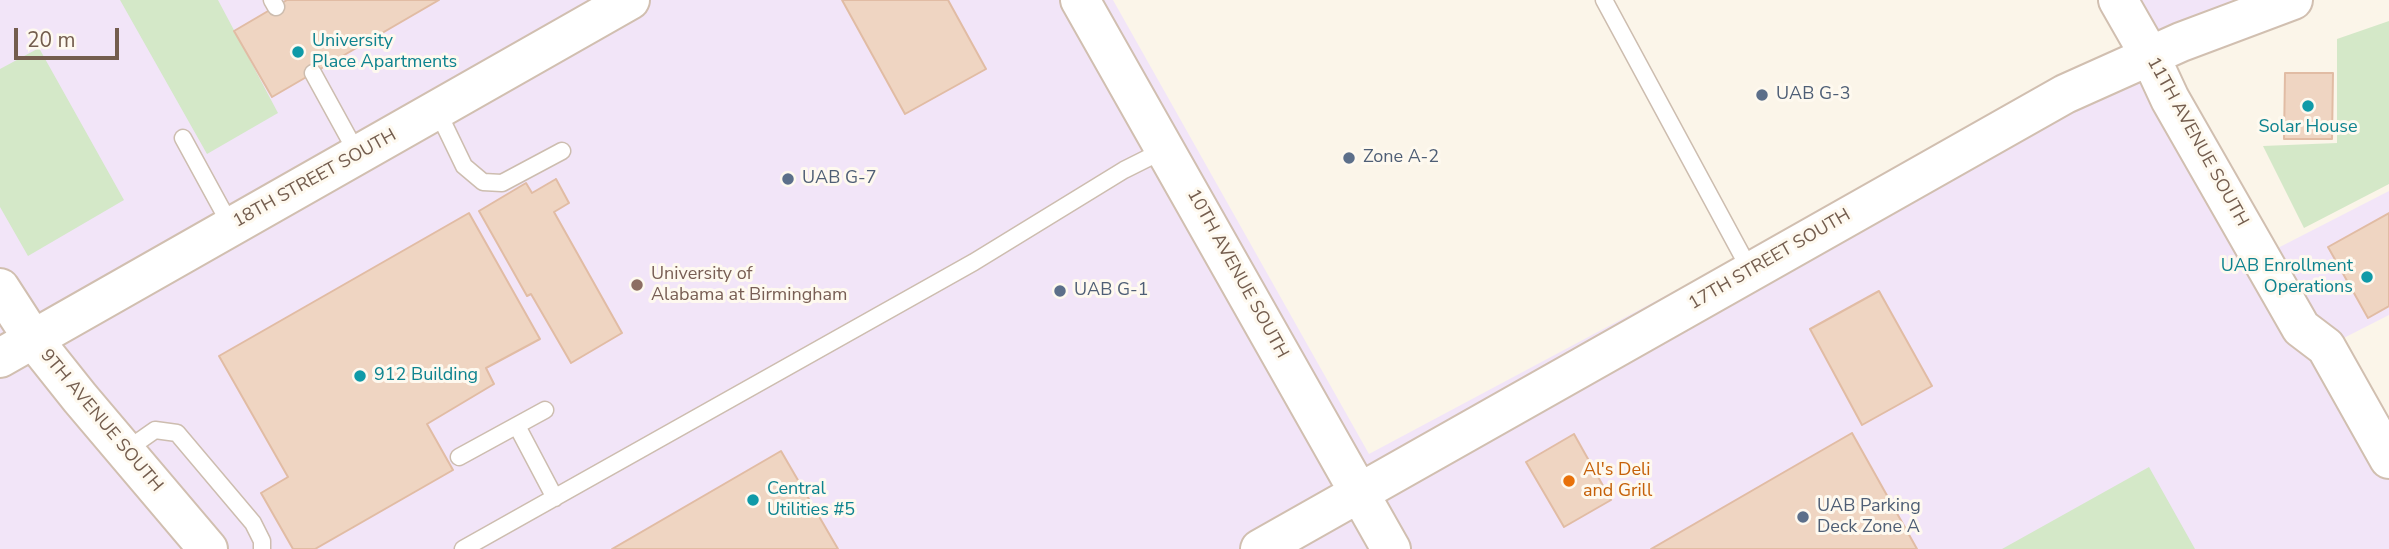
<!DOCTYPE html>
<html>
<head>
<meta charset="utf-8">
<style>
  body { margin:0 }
  #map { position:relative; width:2389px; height:549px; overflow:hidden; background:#fbf5e9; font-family:"Nunito Sans",sans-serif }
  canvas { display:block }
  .scale { position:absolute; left:14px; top:28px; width:105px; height:32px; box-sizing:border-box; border:4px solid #745d4e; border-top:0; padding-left:9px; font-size:21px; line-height:24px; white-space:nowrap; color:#745d4e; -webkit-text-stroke:5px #fef9ef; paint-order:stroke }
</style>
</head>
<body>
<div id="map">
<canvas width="2389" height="549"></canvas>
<div class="scale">20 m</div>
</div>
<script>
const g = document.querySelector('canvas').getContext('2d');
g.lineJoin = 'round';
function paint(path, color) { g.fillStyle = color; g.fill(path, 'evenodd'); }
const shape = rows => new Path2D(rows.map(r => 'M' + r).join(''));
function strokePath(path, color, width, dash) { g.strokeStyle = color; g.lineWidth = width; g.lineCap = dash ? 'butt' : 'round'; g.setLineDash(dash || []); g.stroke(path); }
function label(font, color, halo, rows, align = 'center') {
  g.font = font + ' "Nunito Sans",sans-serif'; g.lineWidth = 6; g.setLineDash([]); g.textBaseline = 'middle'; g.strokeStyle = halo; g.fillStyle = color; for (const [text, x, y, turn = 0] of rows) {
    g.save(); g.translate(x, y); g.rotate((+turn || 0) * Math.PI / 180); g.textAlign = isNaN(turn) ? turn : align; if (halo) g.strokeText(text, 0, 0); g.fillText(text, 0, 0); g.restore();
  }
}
const education = shape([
  [0,0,1113,0,1369,454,1742,255,2149,56,2118,0,2293,0,2166,50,2272,251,2389,191,2389,315,2326,347,2389,459,2389,549,0,549]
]);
const green = shape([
  [120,0,218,0,278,113,207,154],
  [2389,21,2389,184,2304,228,2263,146,2337,143,2337,39],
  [39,48,124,200,28,256,0,207,0,69],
  [2149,467,2195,549,2002,549]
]);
const building = shape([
  [287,0,439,0,272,97,234,31,287,0],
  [842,0,948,0,986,69,905,114,842,0],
  [2285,73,2333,73,2332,139,2284,139,2285,73],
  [556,179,569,203,554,212,622,333,571,363,531,294,527,296,479,211,526,183,532,193,556,179],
  [469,213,540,339,486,368,494,384,427,424,453,470,315,549,293,549,261,493,288,477,219,356,469,213],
  [2389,213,2389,306,2368,318,2328,247,2389,213],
  [1879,291,1932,386,1862,425,1810,329,1879,291],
  [1852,433,1917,549,1651,549,1786,471,1852,433],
  [1574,434,1611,500,1564,527,1526,462,1574,434],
  [781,451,838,549,612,549,781,451]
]);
const lane = shape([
  [272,0,276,7],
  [1604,0,1750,270],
  [313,73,358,155],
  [437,110,464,166,483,182,502,183,562,151],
  [183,138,231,226],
  [517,426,555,498],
  [125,451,155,430,177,433,253,523,262,541,262,549],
  [459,457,545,410],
  [463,549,974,262,1124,170,1166,149]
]);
const secondary = shape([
  [1080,0,1391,549],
  [2118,0,2150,56,2170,99,2301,328,2326,347,2389,459],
  [0,288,33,339,80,398,208,549],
  [0,358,630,0],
  [1260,549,2065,94,2181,42,2293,0]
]);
const markers = [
  [298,52,7,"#0f9aa8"],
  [1762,95,7,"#5c6f8a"],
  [2308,106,7,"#0f9aa8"],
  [1349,158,7,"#5c6f8a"],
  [788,179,7,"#5c6f8a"],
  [2367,277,7,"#0f9aa8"],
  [637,285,7,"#8d6e63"],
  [1060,291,7,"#5c6f8a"],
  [360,376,7,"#0f9aa8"],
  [1569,481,7,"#e8710a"],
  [753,500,7,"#0f9aa8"],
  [1803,517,7,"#5c6f8a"]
];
const cultureNames = [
  ["University",312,42],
  ["Place Apartments",312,63],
  ["Solar House",2308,128,"center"],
  ["UAB Enrollment",2353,267,"right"],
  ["Operations",2353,288,"right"],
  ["912 Building",374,376],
  ["Central",767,490],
  ["Utilities #5",767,511]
];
const serviceNames = [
  ["UAB G-3",1776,95],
  ["Zone A-2",1363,158],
  ["UAB G-7",802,179],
  ["UAB G-1",1074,291],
  ["UAB Parking",1817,507],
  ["Deck Zone A",1817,528]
];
const streetNames = [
  ["11TH AVENUE SOUTH",2197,142,61],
  ["18TH STREET SOUTH",315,179,-29],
  ["17TH STREET SOUTH",1770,260,-30],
  ["10TH AVENUE SOUTH",1237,274,61],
  ["9TH AVENUE SOUTH",101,421,50]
];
const educationNames = [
  ["University of",651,275],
  ["Alabama at Birmingham",651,296]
];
const foodNames = [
  ["Al's Deli",1583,471],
  ["and Grill",1583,492]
];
paint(education, '#f2e5f8');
paint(green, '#d4e8c8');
paint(building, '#efd5c2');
strokePath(building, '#e1bca4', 2);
strokePath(lane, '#cdbdaf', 19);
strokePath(secondary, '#d1bfb0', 42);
strokePath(lane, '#fff', 16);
strokePath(secondary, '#fff', 38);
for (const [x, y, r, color] of markers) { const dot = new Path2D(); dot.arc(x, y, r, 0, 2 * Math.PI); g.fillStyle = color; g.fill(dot); strokePath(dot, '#fef9ef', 2.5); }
label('18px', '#0d838f', '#fef9ef', cultureNames, 'left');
label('18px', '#4e5e75', '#fef9ef', serviceNames, 'left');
label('18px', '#745d4e', '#fef9ef', streetNames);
label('18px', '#785e54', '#fef9ef', educationNames, 'left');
label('18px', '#c56008', '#fef9ef', foodNames, 'left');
</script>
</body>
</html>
